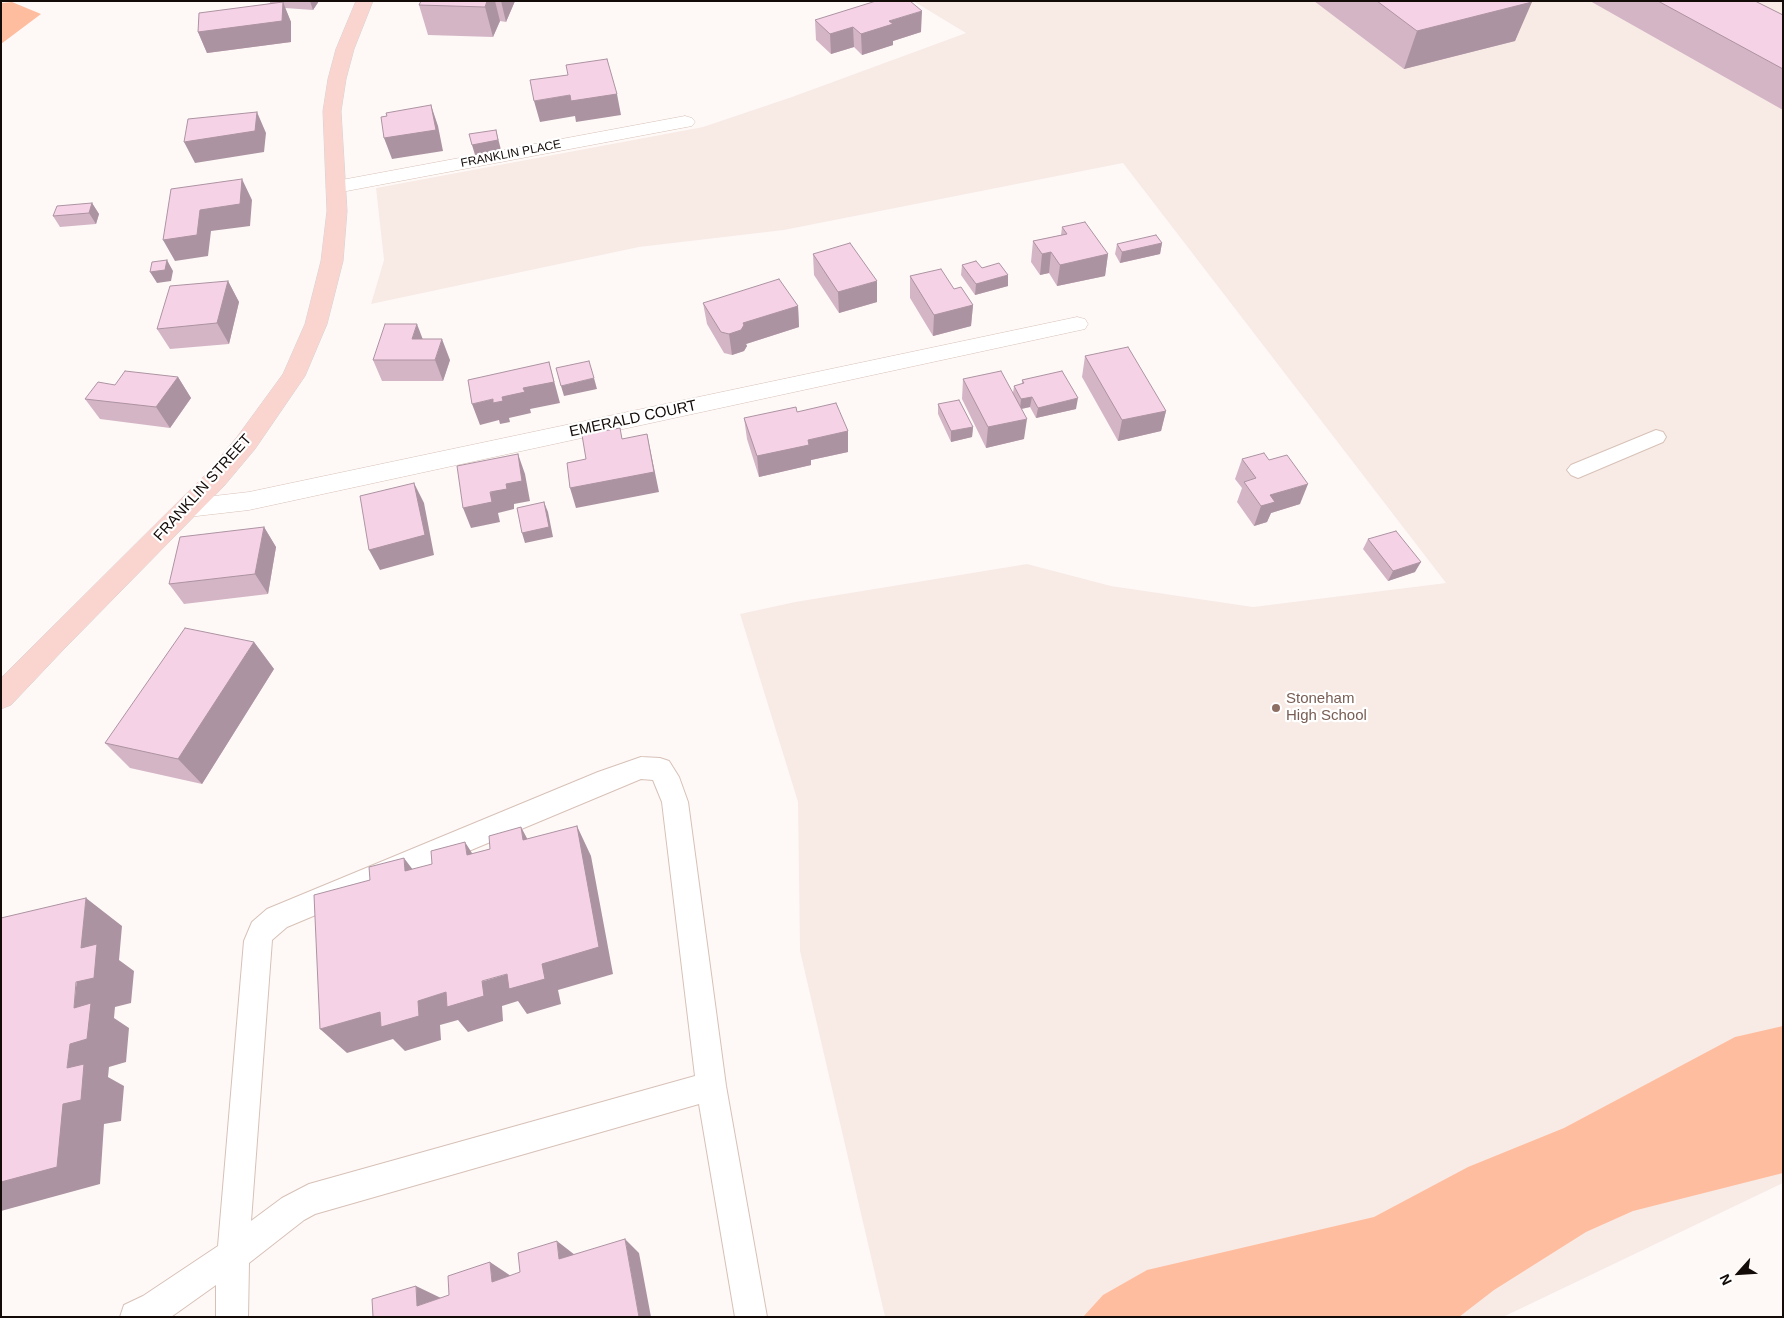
<!DOCTYPE html>
<html>
<head>
<meta charset="utf-8">
<style>
  body { margin:0 }
  #map { position:relative; width:1784px; height:1318px; overflow:hidden; background:#fef9f7; font-family:Arial,sans-serif }
  canvas { display:block }
  .frame { position:absolute; inset:0; border:2px solid #120b08; pointer-events:none }
  .north { position:absolute; left:1714px; top:1248px; width:50px; height:50px; -webkit-text-stroke:4px #fff; paint-order:stroke; rotate:244deg; font-size:14px; font-weight:700; line-height:20px; text-align:center; color:#120b08 }
  .north::after { content:''; display:block; margin:auto; width:18px; height:22px; background:#120b08; clip-path:polygon(50% 0,100% 100%,50% 72%,0 100%) }
</style>
</head>
<body>
<div id="map">
<canvas width="1784" height="1318"></canvas>
<div class="frame"></div>
<div class="north">N</div>
</div>
<script>
const g = document.querySelector('canvas').getContext('2d');
g.lineJoin = 'round';
function paint(path, color) { g.fillStyle = color; g.fill(path, 'evenodd'); }
const shape = rows => new Path2D(rows.map(r => 'M' + r).join(''));
function strokePath(path, color, width, dash) { g.strokeStyle = color; g.lineWidth = width; g.lineCap = dash ? 'butt' : 'round'; g.setLineDash(dash || []); g.stroke(path); }
function label(font, color, halo, rows, align = 'center') {
  g.font = font + ' Arial,sans-serif'; g.lineWidth = 4.5; g.setLineDash([]); g.textBaseline = 'middle'; g.strokeStyle = halo; g.fillStyle = color; for (const [text, x, y, turn = 0] of rows) {
    g.save(); g.translate(x, y); g.rotate((+turn || 0) * Math.PI / 180); g.textAlign = isNaN(turn) ? turn : align; if (halo) g.strokeText(text, 0, 0); g.fillText(text, 0, 0); g.restore();
  }
}
const built = shape([
  [913,1,1783,1,1783,1183,1503,1317,885,1317,800,951,798,802,740,614,795,602,1027,564,1111,586,1253,607,1446,583,1123,163,784,230,639,247,371,304,384,260,376,188,703,127,792,97,966,33]
]);
const green = shape([
  [12,2,41,14,1,44,1,3],
  [1783,1026,1783,1173,1633,1211,1586,1232,1494,1290,1459,1317,1083,1317,1103,1295,1147,1270,1374,1217,1468,1167,1564,1128,1735,1037]
]);
const lane = shape([
  [1656,430,1663,432,1666,437,1663,442,1578,478,1571,475,1567,470,1571,465,1656,430],
  [641,757,660,758,669,761,679,777,688,802,726,1086,767,1317,735,1317,699,1104,315,1214,304,1220,249,1263,248,1317,216,1317,216,1285,171,1317,120,1317,124,1305,143,1296,218,1246,244,941,252,922,267,909,598,772,641,757],
  [641,779,653,780,662,802,695,1076,309,1184,282,1198,251,1221,272,940,287,927,641,779]
]);
const street = shape([
  [685,116,692,118,695,122,692,126,336,193,329,191,326,187,329,183,336,181,685,116],
  [1077,317,1085,319,1088,324,1085,329,249,510,188,517,179,515,175,508,179,501,188,499,249,492,1077,317]
]);
const primary = shape([
  [356,1,373,1,354,49,346,79,341,111,347,211,343,261,327,324,305,376,255,449,224,486,64,649,11,705,1,709,1,678,206,474,237,437,283,374,305,324,321,261,327,211,323,111,328,79,336,49,356,1]
]);
const wall = shape([
  [270,1,319,1,313,10,285,8,291,22,291,42,207,53,198,32,270,3],
  [421,1,515,1,506,22,500,21,493,37,428,35,419,5],
  [1314,1,1530,1,1515,41,1404,69],
  [1590,1,1755,1,1783,15,1783,110],
  [815,20,921,32,893,41,893,45,862,55,854,47,831,54,816,40],
  [92,203,99,214,96,224,60,227,53,216],
  [1062,227,1108,254,1105,276,1057,286,1049,273,1040,275,1031,262,1033,241,1061,235],
  [1162,243,1160,254,1120,263,1115,254,1117,244],
  [813,254,877,302,839,313,814,275],
  [962,265,982,268,1008,286,975,295,961,275],
  [910,276,954,289,973,305,971,326,933,336,910,298],
  [228,281,239,302,229,344,170,349,157,329],
  [703,303,798,306,799,327,746,344,747,346,744,351,732,355,724,353,707,324],
  [1085,356,1166,411,1161,431,1118,441,1082,377],
  [373,360,450,360,443,381,382,381],
  [178,377,191,398,170,428,100,419,85,399,115,385],
  [963,379,1013,393,1014,386,1022,384,1022,380,1076,409,1036,418,1030,407,1022,409,1024,439,986,448,962,399],
  [938,404,973,427,972,437,951,442,938,414],
  [797,412,848,431,848,452,811,460,811,465,759,477,747,439,744,418],
  [1242,459,1300,504,1271,513,1267,522,1254,526,1237,502,1242,488,1235,479],
  [264,527,276,547,268,594,184,604,169,584],
  [1368,539,1415,572,1388,581,1363,549],
  [254,642,274,669,202,784,130,768,105,743]
]);
const shadedWall = shape([
  [310,1,319,1,313,10],
  [487,1,495,1,500,21,493,37,485,7],
  [501,1,515,1,506,22],
  [283,2,291,22,291,42,207,53,198,32],
  [1532,2,1515,41,1404,69,1417,31],
  [922,11,921,32,893,41,893,45,862,55,861,34,889,21],
  [853,27,854,47,831,54,830,34],
  [617,94,621,115,576,122,575,116,540,122,534,101,570,95],
  [431,105,438,126,443,151,392,159,384,138],
  [257,112,266,133,264,152,195,163,184,142],
  [496,130,501,150,475,155,472,145],
  [242,179,252,200,250,226,211,231,208,256,175,261,163,240,200,210],
  [92,203,99,214,96,224,89,213],
  [1162,243,1160,254,1120,263,1122,252],
  [1051,252,1049,273,1040,275,1042,254],
  [1108,254,1105,276,1057,286,1060,265],
  [167,260,173,271,171,281,157,283,150,272],
  [1008,275,1008,286,975,295,976,284],
  [228,281,239,302,229,344,217,323],
  [877,281,877,302,839,313,838,292],
  [973,305,971,326,933,336,934,315],
  [798,306,799,327,746,344,747,346,744,351,732,355,729,334,743,323],
  [417,324,425,345,412,339],
  [442,339,450,360,443,381,435,360],
  [549,362,560,403,530,409,531,413,509,418,510,422,500,424,499,420,480,425,472,404,502,397,523,388],
  [178,377,191,398,170,428,156,407],
  [594,378,597,389,564,396,561,386],
  [1032,397,1030,407,1020,409,1021,399],
  [1078,398,1076,409,1036,418,1038,408],
  [1166,411,1161,431,1118,441,1122,420],
  [1027,419,1024,439,986,448,988,427],
  [973,427,972,437,951,442,951,431],
  [848,431,848,452,811,460,811,465,759,477,757,456,808,440],
  [647,434,659,492,576,508,570,488],
  [518,454,525,474,530,501,514,504,514,509,498,513,500,522,471,528,463,508,506,484],
  [414,483,424,503,434,555,380,570,369,550],
  [1308,484,1300,504,1271,513,1267,522,1254,526,1261,506,1270,495],
  [544,502,548,512,553,537,525,543,522,533],
  [264,527,276,547,268,594,255,574],
  [1421,562,1415,572,1388,581,1393,571],
  [254,642,274,669,202,784,178,759],
  [577,826,591,856,613,974,558,990,561,1004,527,1014,518,1001,502,1006,503,1021,468,1032,458,1020,440,1025,441,1040,405,1051,393,1039,347,1053,320,1029,542,964],
  [521,827,537,857,523,840],
  [465,842,484,872,467,855],
  [404,858,426,887,405,871],
  [86,898,122,926,119,960,134,971,131,1003,115,1007,114,1018,129,1028,126,1062,109,1067,108,1077,124,1086,121,1121,104,1124,100,1184,1,1211,1,1182,67,1068],
  [625,1239,639,1253,651,1317,639,1317],
  [557,1241,575,1255,559,1259],
  [490,1262,511,1276,492,1282],
  [416,1286,441,1298,417,1306]
]);
const building = shape([
  [421,1,487,1,485,7,419,5,421,1],
  [876,1,910,1,922,11,889,21,893,24,861,34,853,27,830,34,815,20,876,1],
  [1377,1,1530,1,1532,2,1417,31,1377,1],
  [1658,1,1755,1,1783,15,1783,69,1658,1],
  [283,2,282,21,198,32,199,13,283,2],
  [607,59,617,94,571,101,570,95,534,101,530,80,568,75,566,65,607,59],
  [431,105,436,130,384,138,381,117,387,116,386,113,431,105],
  [257,112,255,131,184,142,188,119,257,112],
  [496,130,498,140,472,145,469,134,496,130],
  [242,179,240,204,200,210,197,235,163,240,171,189,242,179],
  [92,203,89,213,53,216,57,206,92,203],
  [1085,222,1108,254,1060,265,1051,252,1042,254,1033,241,1067,234,1062,227,1085,222],
  [1156,235,1162,243,1122,252,1117,244,1156,235],
  [850,243,877,281,838,292,813,254,850,243],
  [167,260,165,270,150,272,152,262,167,260],
  [976,261,982,268,999,263,1008,275,976,284,962,265,976,261],
  [941,269,954,289,961,287,973,305,934,315,910,276,941,269],
  [779,279,798,306,743,323,744,325,741,330,729,334,721,332,703,303,779,279],
  [228,281,217,323,157,329,170,286,228,281],
  [385,324,417,324,412,339,442,339,435,360,373,360,385,324],
  [1128,347,1166,411,1122,420,1085,356,1128,347],
  [589,361,594,378,561,386,556,368,589,361],
  [549,362,554,382,523,388,525,392,502,397,503,401,493,403,493,399,472,404,468,380,549,362],
  [125,371,178,377,156,407,85,399,98,382,115,385,125,371],
  [1001,371,1027,419,988,427,963,379,1001,371],
  [1062,371,1078,398,1038,408,1032,397,1021,399,1014,386,1024,383,1022,380,1062,371],
  [959,400,973,427,951,431,938,404,959,400],
  [836,403,848,431,808,440,809,445,757,456,744,418,796,407,797,412,836,403],
  [620,428,622,439,647,434,654,472,570,488,567,463,586,459,582,435,620,428],
  [1264,453,1269,460,1287,455,1308,484,1270,495,1275,502,1261,506,1244,482,1256,478,1242,459,1264,453],
  [518,454,522,481,506,484,507,489,490,492,492,502,463,508,457,466,518,454],
  [414,483,425,535,369,550,360,496,414,483],
  [544,502,549,527,522,533,517,508,544,502],
  [264,527,255,574,169,584,180,537,264,527],
  [1396,531,1421,562,1393,571,1368,539,1396,531],
  [185,628,254,642,178,759,105,743,185,628],
  [577,826,599,947,542,964,545,979,509,989,507,974,482,981,484,996,447,1007,446,992,418,1001,419,1016,381,1027,380,1012,320,1029,314,895,370,880,369,867,404,858,405,871,432,864,431,851,465,842,467,855,490,849,489,836,521,827,523,840,577,826],
  [86,898,81,948,97,944,94,978,76,982,74,1008,91,1003,87,1039,70,1044,67,1068,84,1064,81,1100,63,1104,57,1167,1,1182,1,918,86,898],
  [625,1239,639,1317,373,1317,372,1299,416,1286,417,1306,449,1295,448,1276,490,1262,492,1282,520,1272,518,1253,557,1241,559,1259,625,1239]
]);
const markers = [
  [1276,708,5,"#8d6e63"]
];
const farStreetnames = [
  ["FRANKLIN PLACE",511,154,-11]
];
const streetNames = [
  ["EMERALD COURT",633,419,-12],
  ["FRANKLIN STREET",203,488,-48]
];
const educationNames = [
  ["Stoneham",1286,699],
  ["High School",1286,716]
];
paint(built, '#f8ebe6');
paint(green, '#ffbd9f');
strokePath(lane, '#d7c1b7', 2);
strokePath(street, '#d7c1b7', 1);
strokePath(primary, '#d4d3d3', 1);
paint(lane, '#fff');
paint(street, '#fff');
paint(primary, '#fad4cf');
paint(wall, '#d4b5c6');
paint(shadedWall, '#ac93a1');
paint(building, '#f6d2e6');
strokePath(building, '#ac93a1', 1);
for (const [x, y, r, color] of markers) { const dot = new Path2D(); dot.arc(x, y, r, 0, 2 * Math.PI); g.fillStyle = color; g.fill(dot); strokePath(dot, '#fff', 2); }
label('12px', '#120b08', '#fff', farStreetnames);
label('15px', '#120b08', '#fff', streetNames);
label('15px', '#785e54', '#fff', educationNames, 'left');
</script>
</body>
</html>
